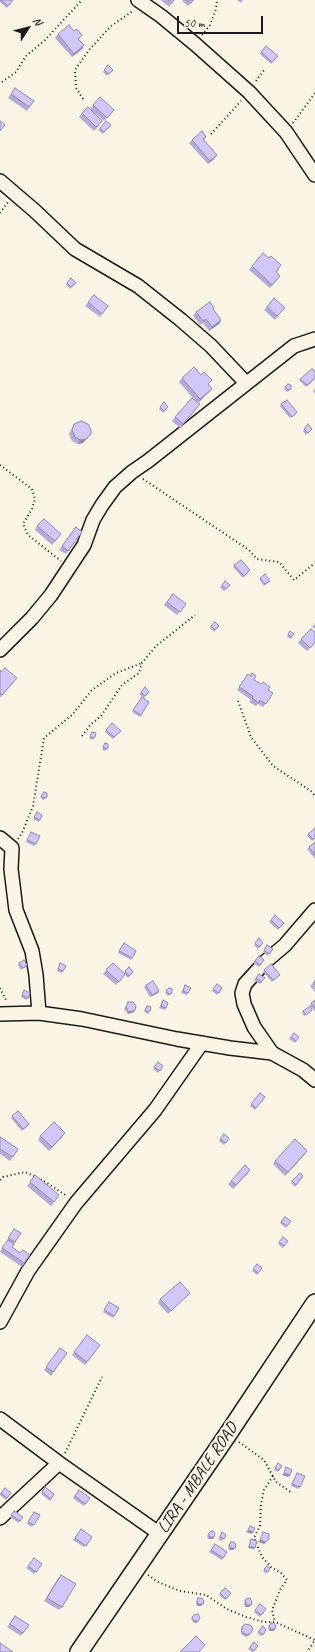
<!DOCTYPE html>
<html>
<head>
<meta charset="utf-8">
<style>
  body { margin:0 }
  #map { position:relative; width:315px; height:1652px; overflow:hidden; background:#fcf5e5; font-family:Caveat,sans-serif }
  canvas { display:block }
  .north { position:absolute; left:8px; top:8px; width:40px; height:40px; -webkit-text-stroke:3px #fcf5e5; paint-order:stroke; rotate:54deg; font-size:11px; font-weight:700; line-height:16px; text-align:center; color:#1c1c1c }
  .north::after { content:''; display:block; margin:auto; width:14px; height:18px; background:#1c1c1c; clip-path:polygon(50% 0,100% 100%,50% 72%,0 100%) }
  .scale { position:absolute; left:177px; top:16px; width:86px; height:18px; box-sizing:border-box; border:2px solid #1c1c1c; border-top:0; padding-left:5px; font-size:12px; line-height:14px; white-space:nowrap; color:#1c1c1c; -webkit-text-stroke:3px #fcf5e5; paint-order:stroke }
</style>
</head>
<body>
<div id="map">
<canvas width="315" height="1652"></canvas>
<div class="north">N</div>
<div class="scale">50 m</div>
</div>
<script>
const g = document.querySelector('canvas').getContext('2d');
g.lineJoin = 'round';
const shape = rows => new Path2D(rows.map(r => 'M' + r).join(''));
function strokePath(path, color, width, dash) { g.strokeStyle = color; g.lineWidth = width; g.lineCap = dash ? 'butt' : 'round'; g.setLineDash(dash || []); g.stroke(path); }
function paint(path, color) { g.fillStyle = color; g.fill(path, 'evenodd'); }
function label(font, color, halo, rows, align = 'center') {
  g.font = font + ' Caveat,sans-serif'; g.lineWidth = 4; g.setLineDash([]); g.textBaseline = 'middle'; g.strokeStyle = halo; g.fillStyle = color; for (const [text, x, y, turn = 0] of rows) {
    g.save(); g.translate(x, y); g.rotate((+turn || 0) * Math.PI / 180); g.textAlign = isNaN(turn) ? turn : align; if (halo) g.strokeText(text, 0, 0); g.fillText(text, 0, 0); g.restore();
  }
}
const path = shape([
  [202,35,210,25,216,9,217,0],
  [256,81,264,70],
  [2,82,16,72,26,56,45,40,82,0],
  [83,99,76,88,75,70,89,50,111,26,133,11],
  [293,123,315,93],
  [211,134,241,101],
  [0,213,8,202],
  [0,465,32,489,35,499,32,509,23,524,28,535,61,561],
  [143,479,249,550,257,559,279,562,294,580,315,563],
  [238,701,251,737,273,766,311,791,315,796],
  [82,736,91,724,101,716,122,685,139,673,142,663,156,646,195,615],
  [18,839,22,833,33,806,44,738,72,715,92,690,116,673,142,663],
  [0,988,7,1002],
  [0,1180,3,1177,25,1172,44,1181,67,1196],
  [239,1442,264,1460,276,1482,292,1493],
  [65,1453,102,1377],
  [273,1476,264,1490,261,1504,260,1526,254,1538,262,1557,271,1567,281,1573,287,1580,281,1588,272,1610,275,1622],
  [148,1575,158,1582,180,1591,206,1595,227,1609,246,1617,264,1622,275,1622,315,1640,307,1652]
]);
const minor = shape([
  [138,0,161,16,195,44,249,92,286,132,315,175],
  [0,181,35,211,75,249,138,286,181,320,211,346,246,383],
  [0,650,32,618,51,595,84,545,93,520,102,505,115,487,132,472,148,461,294,346,315,339],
  [0,838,12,848,11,869,16,910,32,951,36,975,39,1013],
  [0,1014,39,1013,82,1019,177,1039,230,1048,272,1053,303,1070,315,1080],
  [272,1053,254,1027,244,1004,242,993,245,984,265,962,285,945,315,910],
  [0,1322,28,1271,76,1203,155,1110,202,1043],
  [0,1419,59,1463,160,1534],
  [0,1518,59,1463]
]);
const major = shape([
  [79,1652,228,1434,315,1303]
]);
const wall = shape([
  [0,0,13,0,7,8,0,2],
  [161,0,174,0,169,7],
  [183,0,194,0,188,6,182,1],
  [237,0,243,0,241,3],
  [58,34,79,40,84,45,82,49,72,57,55,38],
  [261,52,276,58,271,64,260,54],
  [108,65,111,72,107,76,103,72],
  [15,88,34,101,27,111,8,98],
  [93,105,114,110,104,121,90,109],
  [82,113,100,125,94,131,79,117],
  [111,125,103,134,98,130,100,128],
  [206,137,204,140,217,155,214,159,208,164,189,143,192,140],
  [252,266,279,269,276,272,278,279,270,288,249,270],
  [71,278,76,283,70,289,66,284],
  [94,295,108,306,100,317,85,306],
  [267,307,282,311,275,320,264,310],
  [213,309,221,320,219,324,209,331,203,323,200,325,193,316,196,312],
  [315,372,315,379,306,387,299,380,300,379],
  [201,375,212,380,208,385,212,389,209,392,198,402,200,404,197,408,180,428,172,421,175,417,195,400,179,382,182,378],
  [288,384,291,389,289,391,287,392,284,389],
  [315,388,315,394,313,391],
  [164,402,167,409,163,413,159,409],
  [281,404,297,412,290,418,280,406],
  [74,424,88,437,83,443,78,444,72,441,69,434],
  [308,424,312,429,306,435,303,431],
  [37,526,61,534,52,545,35,530],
  [76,527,82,532,66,554,59,550],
  [234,565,249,572,243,578,233,567],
  [260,578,270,581,268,583,264,586,259,579],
  [222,585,230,585,224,591,220,587],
  [173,594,186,604,177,615,164,605],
  [215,622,219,626,214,632,210,628],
  [315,623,315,629,312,627],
  [290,631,293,636,290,639,287,636],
  [315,632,315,643,307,651,298,643,301,639],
  [0,670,14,682,0,698],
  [248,674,254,680,273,693,263,707,258,704,256,706,249,702,251,700,237,690],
  [141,692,149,692,144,698,139,694],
  [142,697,149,702,140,717,132,712],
  [106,730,119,732,113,739,105,732],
  [92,732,95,737,94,739,92,740,89,738],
  [105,743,108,748,107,750,104,751,102,749],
  [44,792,47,797,45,799,43,800,40,797],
  [37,812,40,820,39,822,33,819],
  [31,832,36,844,34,846,26,842],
  [308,834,315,839,312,841,307,836],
  [315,842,315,859,307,849],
  [271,920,284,923,278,930,269,922],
  [259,938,262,945,258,949,254,945],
  [124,943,136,951,131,960,118,953],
  [267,945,273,949,268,956,263,952],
  [259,956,264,960,259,967,253,963],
  [19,963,27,965,26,967,21,970,18,965],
  [60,963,63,971,62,973,57,971],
  [129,967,132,974,128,978,125,975,116,985,103,974,106,970,124,973],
  [264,970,280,975,272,982,263,972],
  [259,974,265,978,260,984,254,980],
  [315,981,315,992,310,986],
  [217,984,222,988,217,995,212,991],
  [146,985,159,991,158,993,150,997,144,987],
  [185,985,188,993,187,995,181,993],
  [169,988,172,993,170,995,168,996,165,993],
  [24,990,28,998,26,1000,21,997],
  [163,1000,166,1008,165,1010,159,1008],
  [315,1000,315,1012,310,1005],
  [128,1002,135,1010,134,1012,128,1014,124,1009],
  [147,1006,149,1013,147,1014,144,1011],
  [303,1011,311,1012,304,1016,302,1012],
  [294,1033,299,1037,295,1043,289,1039],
  [158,1062,163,1066,158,1073,153,1069],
  [260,1093,265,1097,255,1110,250,1106],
  [12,1116,28,1126,22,1131,11,1118],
  [40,1136,62,1137,49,1151,38,1140],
  [0,1137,18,1149,10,1161,0,1154],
  [229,1138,224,1145,219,1141,220,1139],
  [305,1154,285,1176,273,1164,275,1161],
  [250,1170,233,1189,228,1184,231,1181],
  [302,1178,295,1187,291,1183,292,1181],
  [30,1182,59,1195,51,1206,27,1186],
  [285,1217,291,1221,286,1228,280,1223],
  [14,1229,21,1233,12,1247,20,1253,30,1255,22,1267,0,1252],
  [288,1241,283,1248,278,1244,279,1242],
  [257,1264,262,1268,257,1275,252,1271],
  [190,1293,187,1296,168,1314,158,1303,160,1299],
  [109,1302,119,1308,113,1318,103,1312],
  [87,1335,100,1345,85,1365,72,1355],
  [60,1348,67,1353,51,1376,44,1370],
  [278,1463,282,1466,278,1472,274,1470],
  [297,1473,300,1487,298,1489,291,1486],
  [45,1487,54,1494,50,1501,41,1494],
  [79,1490,90,1498,84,1506,73,1498],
  [0,1493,1,1493,10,1495,6,1500,0,1495],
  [14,1511,23,1517,19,1523,10,1517],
  [34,1512,40,1515,32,1527,27,1524],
  [81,1529,92,1537,84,1547,73,1540],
  [210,1532,213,1539,208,1539,207,1536],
  [222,1532,226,1535,222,1541,218,1539],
  [215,1544,227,1552,222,1560,209,1552],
  [229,1544,233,1550,229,1550,228,1547],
  [42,1564,34,1574,26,1568,28,1566],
  [267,1566,270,1568,266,1574,263,1571],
  [58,1578,62,1607,59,1610,44,1601],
  [225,1588,231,1593,225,1600,219,1595],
  [198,1598,201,1606,197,1606,196,1602],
  [246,1599,249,1607,245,1607,244,1603],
  [260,1604,266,1609,260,1617,254,1612],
  [194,1615,197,1623,193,1622,191,1619],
  [15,1616,29,1625,21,1636,7,1627],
  [269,1625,275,1629,273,1631,269,1631,268,1628],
  [263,1626,266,1630,261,1636,257,1633],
  [242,1627,250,1635,246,1637,241,1634,241,1629],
  [254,1642,258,1646,253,1652,252,1652,248,1649]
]);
const shadedWall = shape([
  [84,45,82,49,72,57,74,54],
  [217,155,214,159,208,164,210,161],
  [221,320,219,324,209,331,212,327],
  [212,389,198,403,200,399],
  [200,404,197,408,180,428,183,424],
  [91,434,83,443,78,444,80,440],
  [159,991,158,993,150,997,152,995],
  [135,1010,134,1012,128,1014,129,1012],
  [65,1133,62,1137,49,1151,52,1147],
  [307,1151,305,1154,285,1176,288,1172],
  [250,1170,248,1173,233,1189,236,1185],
  [284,1473,290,1475,288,1477,282,1475],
  [248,1530,253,1532,252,1534,246,1532],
  [210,1537,214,1537,213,1539,208,1539],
  [269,1539,264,1544,258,1542,260,1540],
  [249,1546,255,1548,254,1549,248,1548],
  [231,1548,235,1548,233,1550,229,1550],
  [198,1604,203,1604,201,1606,197,1606],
  [247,1605,251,1605,249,1607,245,1607],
  [194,1621,198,1621,197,1623,193,1622],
  [271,1629,275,1629,273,1631,269,1631]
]);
const building = shape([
  [1,0,13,0,8,6,1,0],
  [168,0,174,0,172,3,168,0],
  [187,0,193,0,191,3,187,0],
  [69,25,74,31,77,29,82,35,78,39,84,45,74,54,58,34,69,25],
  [266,46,278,56,272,62,261,52,266,46],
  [108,65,113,70,109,74,104,70,108,65],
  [15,88,34,101,29,107,11,94,15,88],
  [100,97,114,110,107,118,93,105,100,97],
  [88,107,102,121,96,127,82,113,88,107],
  [0,121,5,125,0,131,0,121],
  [106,121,111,125,104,132,100,128,106,121],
  [202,131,206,137,203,139,217,155,210,161,192,140,202,131],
  [263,253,269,258,271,256,281,265,276,272,280,276,272,285,252,266,263,253],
  [71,278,76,283,71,287,67,283,71,278],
  [94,295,108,306,102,314,88,302,94,295],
  [274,298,285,308,277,316,267,307,274,298],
  [210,302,214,308,213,309,221,320,212,327,206,319,203,321,196,312,210,302],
  [194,367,201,375,204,372,212,380,208,384,212,389,200,399,182,378,194,367],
  [312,369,315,372,315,378,307,385,300,379,312,369],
  [288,384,291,385,291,389,288,390,285,387,288,384],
  [192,398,200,404,183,424,175,417,192,398],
  [287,400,297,412,292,417,281,404,287,400],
  [164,402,168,407,164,411,160,407,164,402],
  [81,421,88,424,91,430,91,434,86,439,80,440,75,437,72,430,74,424,81,421],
  [308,424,312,429,308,433,304,429,308,424],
  [44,519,61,534,55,541,37,526,44,519],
  [76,527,82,532,68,551,62,546,76,527],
  [241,560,250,570,244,576,234,565,241,560],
  [265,574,270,581,265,584,260,578,265,574],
  [225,581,230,585,226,589,222,585,225,581],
  [173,594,186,604,180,612,167,602,173,594],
  [215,622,219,626,215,630,211,626,215,622],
  [311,629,315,632,315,642,310,648,301,639,311,629],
  [290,631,294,634,291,637,288,634,290,631],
  [5,668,17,678,2,695,0,693,0,670,1,672,5,668],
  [252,673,256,676,254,680,261,684,263,682,270,687,268,690,273,693,266,704,260,700,259,703,252,698,253,696,239,687,248,674,251,676,252,673],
  [145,687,149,692,145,696,141,692,145,687],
  [142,697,149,702,141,715,133,710,142,697],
  [112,723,121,731,114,737,106,730,112,723],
  [92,732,96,733,95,737,93,738,90,736,92,732],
  [105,743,108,744,108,748,106,749,103,747,105,743],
  [44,792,47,793,47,797,44,798,41,796,44,792],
  [37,812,42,815,40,820,34,817,37,812],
  [315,828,315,838,313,839,308,834,315,828],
  [31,832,40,836,36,844,27,840,31,832],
  [315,842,315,855,309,847,315,842],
  [275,915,284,923,279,928,271,920,275,915],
  [259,938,263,943,259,947,255,943,259,938],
  [124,943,136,951,132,958,119,951,124,943],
  [267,945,273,949,269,954,264,950,267,945],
  [259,956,264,960,260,965,255,961,259,956],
  [24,960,27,965,23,968,19,963,24,960],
  [60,963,66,966,63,971,58,969,60,963],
  [113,963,125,974,119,982,106,970,113,963],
  [271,964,280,975,273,980,264,970,271,964],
  [129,967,133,972,129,976,125,971,129,967],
  [259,974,265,978,261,982,256,978,259,974],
  [153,981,159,991,152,995,146,985,153,981],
  [315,981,315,985,313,983,315,981],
  [217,984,222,988,219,993,213,989,217,984],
  [185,985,191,988,188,993,183,991,185,985],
  [169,988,172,989,172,993,169,994,166,991,169,988],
  [24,990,30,993,28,998,22,995,24,990],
  [163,1000,168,1003,166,1008,161,1006,163,1000],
  [315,1000,315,1008,311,1003,315,1000],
  [128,1002,133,1002,136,1006,135,1010,129,1012,126,1007,128,1002],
  [147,1006,151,1007,150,1011,148,1012,145,1010,147,1006],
  [310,1006,312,1010,306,1015,303,1011,310,1006],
  [294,1033,299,1037,296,1041,291,1037,294,1033],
  [158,1062,163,1066,160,1071,154,1067,158,1062],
  [260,1093,265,1097,256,1108,251,1104,260,1093],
  [18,1111,29,1124,23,1129,12,1116,18,1111],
  [54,1122,65,1133,52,1147,40,1136,54,1122],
  [224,1134,229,1138,226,1143,220,1139,224,1134],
  [0,1137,18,1149,13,1157,0,1149,0,1137],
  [295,1139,307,1151,288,1172,275,1161,295,1139],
  [245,1165,250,1170,236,1185,231,1181,245,1165],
  [300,1173,303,1176,296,1185,292,1181,300,1173],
  [35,1175,59,1195,54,1202,30,1182,35,1175],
  [285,1217,291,1221,287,1226,281,1222,285,1217],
  [14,1229,21,1233,15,1242,8,1238,14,1229],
  [283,1237,288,1241,284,1246,279,1242,283,1237],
  [8,1240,14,1244,12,1247,20,1253,23,1250,30,1255,24,1263,2,1248,8,1240],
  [257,1264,262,1268,258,1273,253,1269,257,1264],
  [180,1282,190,1293,171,1311,160,1299,180,1282],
  [109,1302,119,1308,114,1316,104,1310,109,1302],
  [87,1335,100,1345,87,1362,74,1352,87,1335],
  [60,1348,67,1353,53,1372,46,1367,60,1348],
  [278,1463,282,1466,279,1470,275,1468,278,1463],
  [286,1467,292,1470,290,1475,284,1473,286,1467],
  [297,1473,305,1476,300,1487,292,1484,297,1473],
  [45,1487,54,1494,51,1499,42,1492,45,1487],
  [5,1488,11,1493,7,1498,1,1493,5,1488],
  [79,1490,90,1498,85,1504,75,1496,79,1490],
  [14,1511,23,1517,20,1521,11,1515,14,1511],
  [34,1512,40,1515,34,1525,28,1522,34,1512],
  [250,1526,255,1528,253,1532,248,1530,250,1526],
  [81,1529,92,1537,86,1546,75,1538,81,1529],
  [213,1531,215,1534,214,1537,210,1537,208,1534,210,1532,213,1531],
  [222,1532,226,1535,224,1539,220,1537,222,1532],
  [263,1532,269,1534,269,1539,266,1542,260,1540,263,1532],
  [251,1539,257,1541,255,1548,249,1546,251,1539],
  [231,1542,234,1542,236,1545,235,1548,231,1548,229,1545,231,1542],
  [215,1544,227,1552,223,1558,211,1550,215,1544],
  [34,1558,42,1564,36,1572,28,1566,34,1558],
  [267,1566,270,1568,268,1572,264,1569,267,1566],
  [61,1575,76,1584,62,1607,47,1598,61,1575],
  [225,1588,231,1593,226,1599,220,1593,225,1588],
  [198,1598,202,1598,204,1601,203,1604,198,1604,197,1601,198,1598],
  [250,1598,252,1602,251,1605,247,1605,245,1601,246,1599,250,1598],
  [260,1604,266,1609,261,1615,255,1610,260,1604],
  [198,1614,200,1618,198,1621,194,1621,192,1617,194,1615,198,1614],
  [15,1616,29,1625,23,1633,10,1624,15,1616],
  [271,1623,274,1623,276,1626,275,1629,271,1629,269,1626,271,1623],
  [245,1624,250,1625,253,1628,251,1633,247,1635,242,1632,242,1627,245,1624],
  [263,1626,266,1630,263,1635,259,1631,263,1626],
  [196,1636,205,1645,199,1652,180,1652,196,1636],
  [254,1642,258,1646,254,1651,250,1647,254,1642],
  [0,1643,13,1652,0,1652,0,1643]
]);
const streetNames = [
  ["LIRA - MBALE ROAD",198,1478,-56]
];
strokePath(minor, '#1c1c1c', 16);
strokePath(major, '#1c1c1c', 20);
strokePath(path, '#1c1c1c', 2, [1, 3]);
strokePath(minor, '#fcf5e5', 13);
strokePath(major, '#fcf5e5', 17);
paint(wall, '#b4abd6');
paint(shadedWall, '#928bae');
paint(building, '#d1c7f9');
strokePath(building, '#928bae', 1);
label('17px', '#1c1c1c', '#fcf5e5', streetNames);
</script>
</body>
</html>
